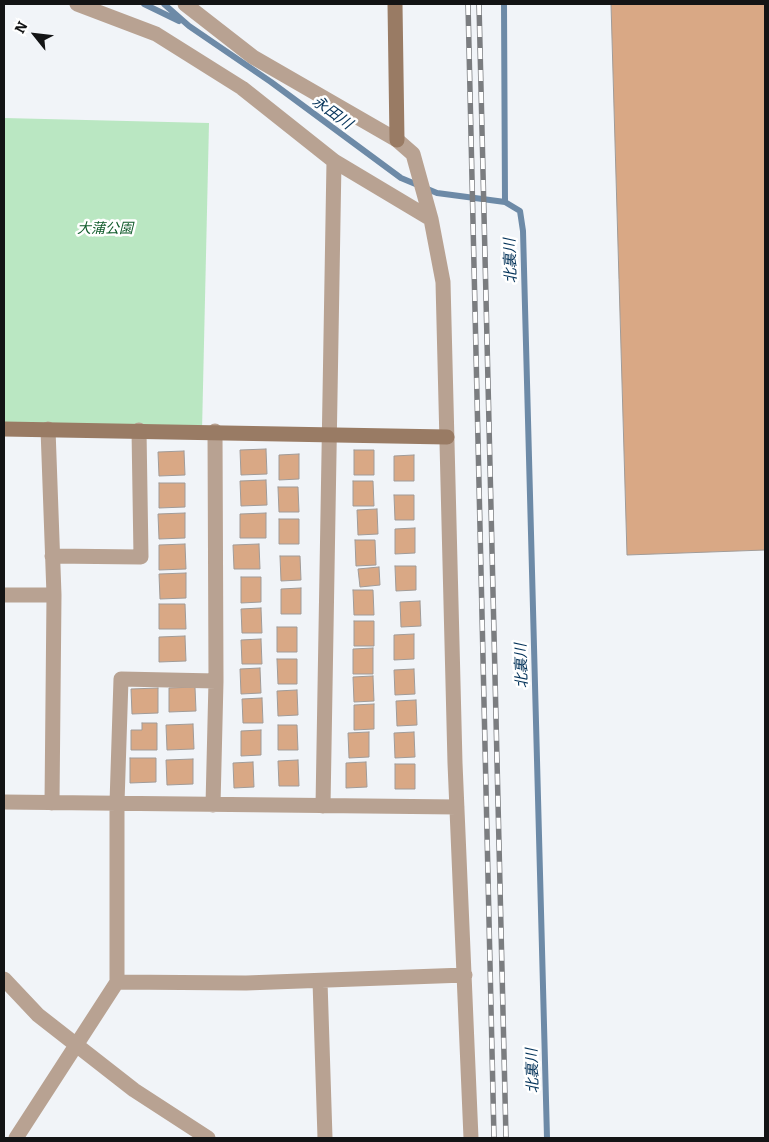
<!DOCTYPE html>
<html>
<head>
<meta charset="utf-8">
<style>
  body { margin:0 }
  #map { position:relative; width:769px; height:1142px; overflow:hidden; background:#f1f4f8; font-family:Bitter,serif }
  canvas { display:block }
  .frame { position:absolute; inset:0; border:5px solid #131415; pointer-events:none }
  .north { position:absolute; left:10px; top:10px; width:50px; height:50px; -webkit-text-stroke:4px #fff; paint-order:stroke; rotate:299deg; font-size:14px; font-weight:700; line-height:20px; text-align:center; color:#131415 }
  .north::after { content:''; display:block; margin:auto; width:18px; height:22px; background:#131415; clip-path:polygon(50% 0,100% 100%,50% 72%,0 100%) }
</style>
</head>
<body>
<div id="map">
<canvas width="769" height="1142"></canvas>
<div class="frame"></div>
<div class="north">N</div>
</div>
<script>
const g = document.querySelector('canvas').getContext('2d');
g.lineJoin = 'round';
function paint(path, color) { g.fillStyle = color; g.fill(path, 'evenodd'); }
const shape = rows => new Path2D(rows.map(r => 'M' + r).join(''));
function strokePath(path, color, width, dash) { g.strokeStyle = color; g.lineWidth = width; g.lineCap = dash ? 'butt' : 'round'; g.setLineDash(dash || []); g.stroke(path); }
function label(font, color, halo, rows, align = 'center') {
  g.font = font + ' Bitter,"Noto Sans JP",serif'; g.lineWidth = 5; g.setLineDash([]); g.textBaseline = 'middle'; g.strokeStyle = halo; g.fillStyle = color; for (const [text, x, y, turn = 0] of rows) {
    g.save(); g.translate(x, y); g.rotate((+turn || 0) * Math.PI / 180); g.textAlign = isNaN(turn) ? turn : align; if (halo) g.strokeText(text, 0, 0); g.fillText(text, 0, 0); g.restore();
  }
}
const green = shape([
  [4,118,209,123,202,431,4,428]
]);
const stream = shape([
  [144,4,179,21],
  [164,4,189,26,271,82,401,178,437,193,505,202,520,211,523,231,547,1138],
  [504,4,505,202]
]);
const building = shape([
  [611,4,765,4,765,550,627,555,611,4],
  [266,449,267,474,241,475,240,450,266,449],
  [354,450,374,450,374,475,354,475,354,450],
  [184,451,185,475,159,476,158,452,184,451],
  [299,454,299,479,279,480,279,455,299,454],
  [414,455,414,481,394,481,394,456,414,455],
  [266,480,267,505,241,506,240,481,266,480],
  [353,481,373,481,374,506,353,506,353,481],
  [159,483,185,483,185,507,159,508,159,483],
  [278,487,298,487,299,512,279,512,278,487],
  [394,495,414,495,414,520,395,520,394,495],
  [377,509,378,534,358,535,357,510,377,509],
  [185,513,185,538,159,539,158,514,185,513],
  [266,513,266,538,240,538,240,514,266,513],
  [279,519,299,519,299,544,279,544,279,519],
  [415,528,415,553,395,554,395,529,415,528],
  [355,540,375,540,376,565,356,566,355,540],
  [185,544,186,569,159,570,159,545,185,544],
  [259,544,260,569,234,569,233,545,259,544],
  [280,556,300,556,301,580,281,581,280,556],
  [395,566,416,566,416,590,396,591,395,566],
  [379,567,380,585,360,587,358,569,379,567],
  [186,573,186,598,160,599,159,574,186,573],
  [241,577,261,577,261,602,241,603,241,577],
  [301,588,301,614,281,614,281,589,301,588],
  [353,590,373,590,374,615,354,615,353,590],
  [420,601,421,626,401,627,400,602,420,601],
  [159,604,185,604,186,629,159,629,159,604],
  [261,608,262,633,242,633,241,609,261,608],
  [354,621,374,621,374,646,354,646,354,621],
  [277,627,297,627,297,652,277,652,277,627],
  [414,634,414,659,394,660,394,635,414,634],
  [185,636,186,661,159,662,159,637,185,636],
  [261,639,262,664,242,664,241,640,261,639],
  [373,648,373,674,353,674,353,649,373,648],
  [277,659,297,659,297,684,278,684,277,659],
  [260,668,261,693,241,694,240,669,260,668],
  [414,669,415,694,395,695,394,670,414,669],
  [373,676,374,701,354,702,353,677,373,676],
  [195,687,196,711,169,712,169,688,195,687],
  [158,688,158,713,132,714,131,689,158,688],
  [297,690,298,715,278,716,277,691,297,690],
  [262,698,263,723,243,723,242,699,262,698],
  [416,700,417,725,397,726,396,701,416,700],
  [374,704,374,729,354,730,354,705,374,704],
  [142,723,157,723,157,750,131,750,131,730,142,730,142,723],
  [193,724,194,749,167,750,166,725,193,724],
  [278,725,297,725,298,750,278,750,278,725],
  [261,730,261,755,241,756,241,731,261,730],
  [369,732,369,757,349,758,348,733,369,732],
  [414,732,415,757,395,758,394,733,414,732],
  [130,758,156,758,156,782,130,783,130,758],
  [193,759,193,784,167,785,166,760,193,759],
  [298,760,299,786,279,786,278,761,298,760],
  [253,762,254,787,234,788,233,763,253,762],
  [366,762,367,787,346,788,346,763,366,762],
  [395,764,415,764,415,789,395,789,395,764]
]);
const street = shape([
  [77,4,156,34,242,88,334,161,431,219],
  [185,4,253,57,397,140,413,154,431,219,443,282,455,763,471,1138],
  [52,556,141,557,139,430],
  [4,595,54,595,48,429],
  [4,802,457,807],
  [52,803,54,595],
  [213,805,216,681],
  [323,806,334,161],
  [4,979,38,1015,134,1090,208,1138],
  [320,981,325,1138],
  [117,982,117,803,121,679,216,681,215,431],
  [16,1138,117,982,246,983,465,975]
]);
const secondary = shape([
  [395,4,397,140],
  [4,429,447,437]
]);
const rail = shape([
  [468,4,494,1138],
  [479,4,506,1138]
]);
const parkNames = [
  ["大蒲公園",105,229]
];
const waterNames = [
  ["永田川",332,113,36],
  ["北裏川",511,261,-92],
  ["北裏川",522,666,-92],
  ["北裏川",533,1071,-92]
];
paint(green, '#bae7c2');
strokePath(stream, '#6d8aa7', 6);
paint(building, '#d9a885');
strokePath(building, '#a09b98', 1);
strokePath(street, '#b8a292', 15);
strokePath(secondary, '#997b64', 15);
strokePath(rail, '#7b7d80', 5.5);
strokePath(rail, '#fff', 4, [11]);
label('italic 14px', '#0e5929', '#fff', parkNames);
label('italic 15px', '#033259', '#fff', waterNames);
</script>
</body>
</html>
